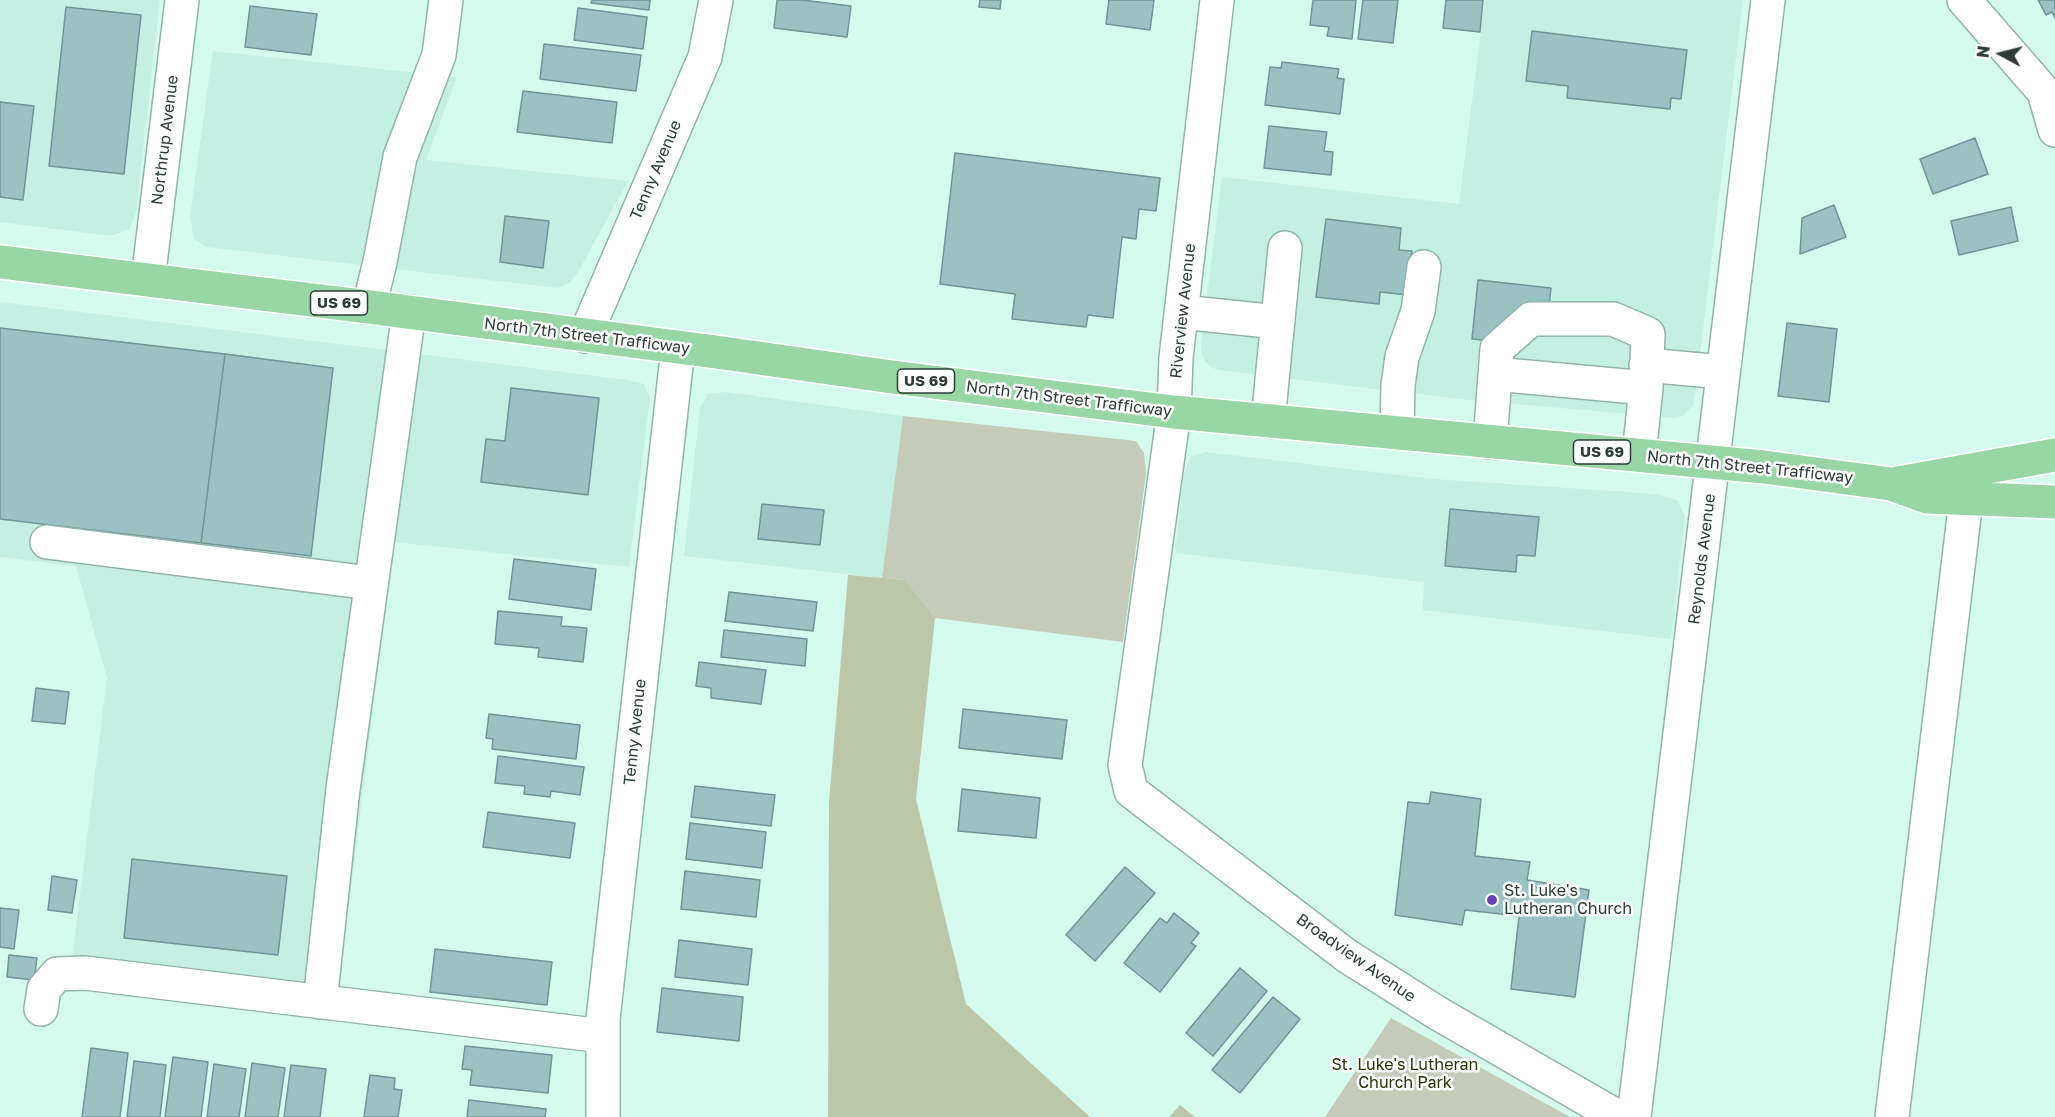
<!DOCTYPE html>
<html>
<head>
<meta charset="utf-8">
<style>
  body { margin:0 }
  #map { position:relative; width:2055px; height:1117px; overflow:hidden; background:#d5faee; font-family:"Golos Text",sans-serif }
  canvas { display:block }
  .north { position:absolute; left:1971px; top:24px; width:60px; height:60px; -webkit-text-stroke:4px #fefefe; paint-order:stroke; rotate:277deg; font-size:16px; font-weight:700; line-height:24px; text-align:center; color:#2d3c37 }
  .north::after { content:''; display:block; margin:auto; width:21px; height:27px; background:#2d3c37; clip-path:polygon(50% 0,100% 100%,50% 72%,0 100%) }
</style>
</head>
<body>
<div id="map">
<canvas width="2055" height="1117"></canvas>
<div class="north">N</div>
</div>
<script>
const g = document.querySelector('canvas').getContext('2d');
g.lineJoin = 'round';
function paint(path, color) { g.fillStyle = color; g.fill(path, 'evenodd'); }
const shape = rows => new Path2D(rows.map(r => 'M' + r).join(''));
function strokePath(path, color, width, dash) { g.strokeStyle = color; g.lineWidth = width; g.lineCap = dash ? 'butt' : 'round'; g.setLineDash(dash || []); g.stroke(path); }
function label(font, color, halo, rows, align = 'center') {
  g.font = font + ' "Golos Text",sans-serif'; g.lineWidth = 5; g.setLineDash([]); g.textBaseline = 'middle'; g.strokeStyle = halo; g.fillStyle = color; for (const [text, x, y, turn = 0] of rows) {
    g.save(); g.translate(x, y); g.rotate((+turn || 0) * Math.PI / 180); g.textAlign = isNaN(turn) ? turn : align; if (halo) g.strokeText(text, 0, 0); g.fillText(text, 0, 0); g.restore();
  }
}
const built = shape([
  [0,0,160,0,136,213,129,229,113,235,104,235,0,222],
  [1485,0,1743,0,1695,395,1693,405,1683,416,1675,418,1459,399,1218,370,1211,367,1205,361,1201,352,1201,344,1222,177,1459,204],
  [213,51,457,77,426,160,628,181,577,274,570,282,558,288,207,247,194,239,190,216],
  [0,302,627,380,644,384,650,398,629,567,394,542,338,991,72,959,107,678,76,566,0,557],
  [726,392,903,416,882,578,684,556,700,408,708,394],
  [1206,452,1433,479,1657,494,1678,501,1685,516,1671,639,1423,610,1424,582,1175,553,1184,474,1190,457]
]);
const green = shape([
  [903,416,1136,441,1144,453,1146,474,1123,642,935,618,906,580,882,578],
  [1391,1018,1570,1117,1325,1117]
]);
const forest = shape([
  [848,575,906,580,935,618,916,799,966,1004,1090,1117,828,1117,829,802],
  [1180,1105,1195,1117,1169,1117]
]);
const building = shape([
  [592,0,650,0,649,10,591,3,592,0],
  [777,0,802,0,851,6,847,37,774,28,777,0],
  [980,0,1001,0,1000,9,979,7,980,0],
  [1109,0,1154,0,1150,30,1106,24,1109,0],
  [1313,0,1356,0,1352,39,1327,36,1329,27,1310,25,1313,0],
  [1363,0,1398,0,1393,43,1358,39,1363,0],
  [1446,0,1483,0,1480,32,1443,28,1446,0],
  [2038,0,2055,0,2055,18,2052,12,2046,15,2038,0],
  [250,6,317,14,311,55,245,47,250,6],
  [66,7,141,15,124,174,49,166,66,7],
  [578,8,647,17,643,49,574,40,578,8],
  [1532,31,1687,50,1681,99,1671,98,1670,109,1567,98,1568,86,1526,81,1532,31],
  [544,44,641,55,636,91,540,79,544,44],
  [1282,62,1339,69,1337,78,1344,79,1340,114,1265,105,1270,67,1281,68,1282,62],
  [523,91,617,102,612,143,517,132,523,91],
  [0,102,34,106,23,200,0,197,0,102],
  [1269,126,1327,132,1324,151,1333,152,1331,175,1264,168,1269,126],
  [1975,138,1988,174,1933,194,1920,159,1975,138],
  [955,153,1160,178,1156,211,1139,209,1136,239,1122,237,1113,318,1088,315,1086,327,1012,319,1015,294,940,284,955,153],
  [1834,205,1846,237,1800,254,1802,218,1834,205],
  [2011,207,2018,241,1959,255,1951,221,2011,207],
  [505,216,549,221,543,268,500,262,505,216],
  [1326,219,1401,228,1399,250,1412,251,1407,295,1380,292,1379,304,1316,297,1326,219],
  [1478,280,1551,288,1549,306,1526,304,1493,341,1472,339,1478,280],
  [1787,323,1837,329,1829,402,1778,396,1787,323],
  [0,328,225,354,201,543,0,519,0,328],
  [225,354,333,368,311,556,201,543,225,354],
  [511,388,599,398,588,495,481,482,486,439,505,441,511,388],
  [762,504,824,510,820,545,758,539,762,504],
  [1450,509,1539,517,1535,556,1517,555,1516,572,1445,566,1450,509],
  [514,559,596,569,591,610,509,599,514,559],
  [729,592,817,602,813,631,725,621,729,592],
  [498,611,562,617,561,626,587,628,583,662,538,657,539,648,495,644,498,611],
  [724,630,807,639,805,666,721,657,724,630],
  [699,662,766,670,761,704,711,698,711,688,696,686,699,662],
  [36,688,69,692,65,724,32,721,36,688],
  [963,709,1067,720,1062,759,959,748,963,709],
  [489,714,580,725,576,759,492,749,493,739,486,738,489,714],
  [498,756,584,767,580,795,551,791,550,797,524,794,525,786,495,783,498,756],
  [695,786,775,795,771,826,691,817,695,786],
  [962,789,1040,798,1036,838,958,831,962,789],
  [1431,792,1481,799,1475,856,1530,862,1527,880,1589,890,1575,997,1511,989,1519,916,1465,910,1462,925,1395,915,1408,802,1429,804,1431,792],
  [488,812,575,823,570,858,483,847,488,812],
  [690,823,766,832,762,868,686,859,690,823],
  [132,859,287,876,278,955,124,938,132,859],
  [1125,867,1155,893,1095,961,1066,935,1125,867],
  [685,871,760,880,756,917,681,909,685,871],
  [52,876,77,880,72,913,48,910,52,876],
  [0,908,19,910,14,949,0,947,0,908],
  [1174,913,1199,933,1191,943,1196,946,1160,992,1124,963,1160,918,1167,923,1174,913],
  [679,940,752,949,748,985,675,977,679,940],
  [435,949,552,962,547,1005,430,992,435,949],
  [9,955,37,958,34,980,7,977,9,955],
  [1240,968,1267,991,1213,1056,1186,1033,1240,968],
  [662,988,743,997,739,1041,657,1032,662,988],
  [1273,997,1300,1019,1240,1093,1212,1070,1273,997],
  [465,1046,552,1055,548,1093,470,1085,472,1070,462,1069,465,1046],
  [91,1048,128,1053,120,1117,82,1117,91,1048],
  [173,1057,208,1062,201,1117,165,1117,173,1057],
  [134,1061,166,1065,160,1117,127,1117,134,1061],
  [252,1063,285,1068,278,1117,245,1117,252,1063],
  [214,1064,246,1069,239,1117,207,1117,214,1064],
  [291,1065,326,1069,320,1117,284,1117,291,1065],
  [370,1075,395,1078,394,1089,402,1090,398,1117,364,1117,370,1075],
  [469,1100,546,1109,545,1117,467,1117,469,1100]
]);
const minor = shape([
  [1217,0,1176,358,1174,412,1125,765,1131,791,1347,956,1439,1014,1618,1117],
  [1964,0,2044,92,2055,130],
  [148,280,182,0],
  [369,307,380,262,400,157,439,55,446,0],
  [1181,312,1278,322],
  [585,336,705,57,716,0],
  [1646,365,1723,372],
  [1495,374,1646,388],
  [1268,421,1285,248],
  [1397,432,1398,385,1402,357,1418,311,1424,267],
  [1490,442,1497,349,1531,319,1613,319,1648,334,1646,388,1639,455],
  [47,542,370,583],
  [320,1002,343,789,409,312],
  [41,1009,44,989,57,974,85,973,603,1036],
  [603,1117,603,1019,678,348],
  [1634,1117,1768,0],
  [1892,1117,1966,500]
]);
const major = shape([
  [0,262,369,307,716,352,892,377,1174,412,1764,467,1891,484,1927,497,2055,502],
  [1898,483,2055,455]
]);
const markers = [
  [1492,900,6,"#6942ba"]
];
const shields = [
  [339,303,57],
  [926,381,57],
  [1602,452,57]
];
const shieldNames = [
  ["US 69",339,303],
  ["US 69",926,381],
  ["US 69",1602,452]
];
const streetNames = [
  ["Northrup Avenue",165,140,-83],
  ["Tenny Avenue",656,170,-67],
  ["Riverview Avenue",1183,311,-84],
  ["North 7th Street Trafficway",587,336,7],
  ["North 7th Street Trafficway",1069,399,7],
  ["North 7th Street Trafficway",1750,467,6],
  ["Reynolds Avenue",1702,559,-83],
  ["Tenny Avenue",635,732,-84],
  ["Broadview Avenue",1356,958,35]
];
const poiNames = [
  ["St. Luke's",1504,891],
  ["Lutheran Church",1504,909]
];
const parkNames = [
  ["St. Luke's Lutheran",1405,1065],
  ["Church Park",1405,1083]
];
paint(built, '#c3f0e2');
paint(green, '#c4cbb9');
paint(forest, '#bcc7aa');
paint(building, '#9bc2c3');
strokePath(building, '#6f9595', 1.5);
strokePath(minor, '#91b5a9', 36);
strokePath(major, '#fff', 36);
strokePath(minor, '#fff', 33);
strokePath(major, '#98d6a6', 33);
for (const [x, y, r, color] of markers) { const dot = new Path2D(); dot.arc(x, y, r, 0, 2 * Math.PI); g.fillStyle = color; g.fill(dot); strokePath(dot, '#fefefe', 2); }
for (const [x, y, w] of shields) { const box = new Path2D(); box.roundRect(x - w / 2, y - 12, w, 24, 4.5); g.fillStyle = '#fefefe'; g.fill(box); strokePath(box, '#2d3c37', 1.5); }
label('bold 15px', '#2d3c37', null, shieldNames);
label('16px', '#2d3c37', '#fefefe', streetNames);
label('16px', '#2d3c37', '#fefefe', poiNames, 'left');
label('16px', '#273504', '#fefefe', parkNames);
</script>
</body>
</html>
